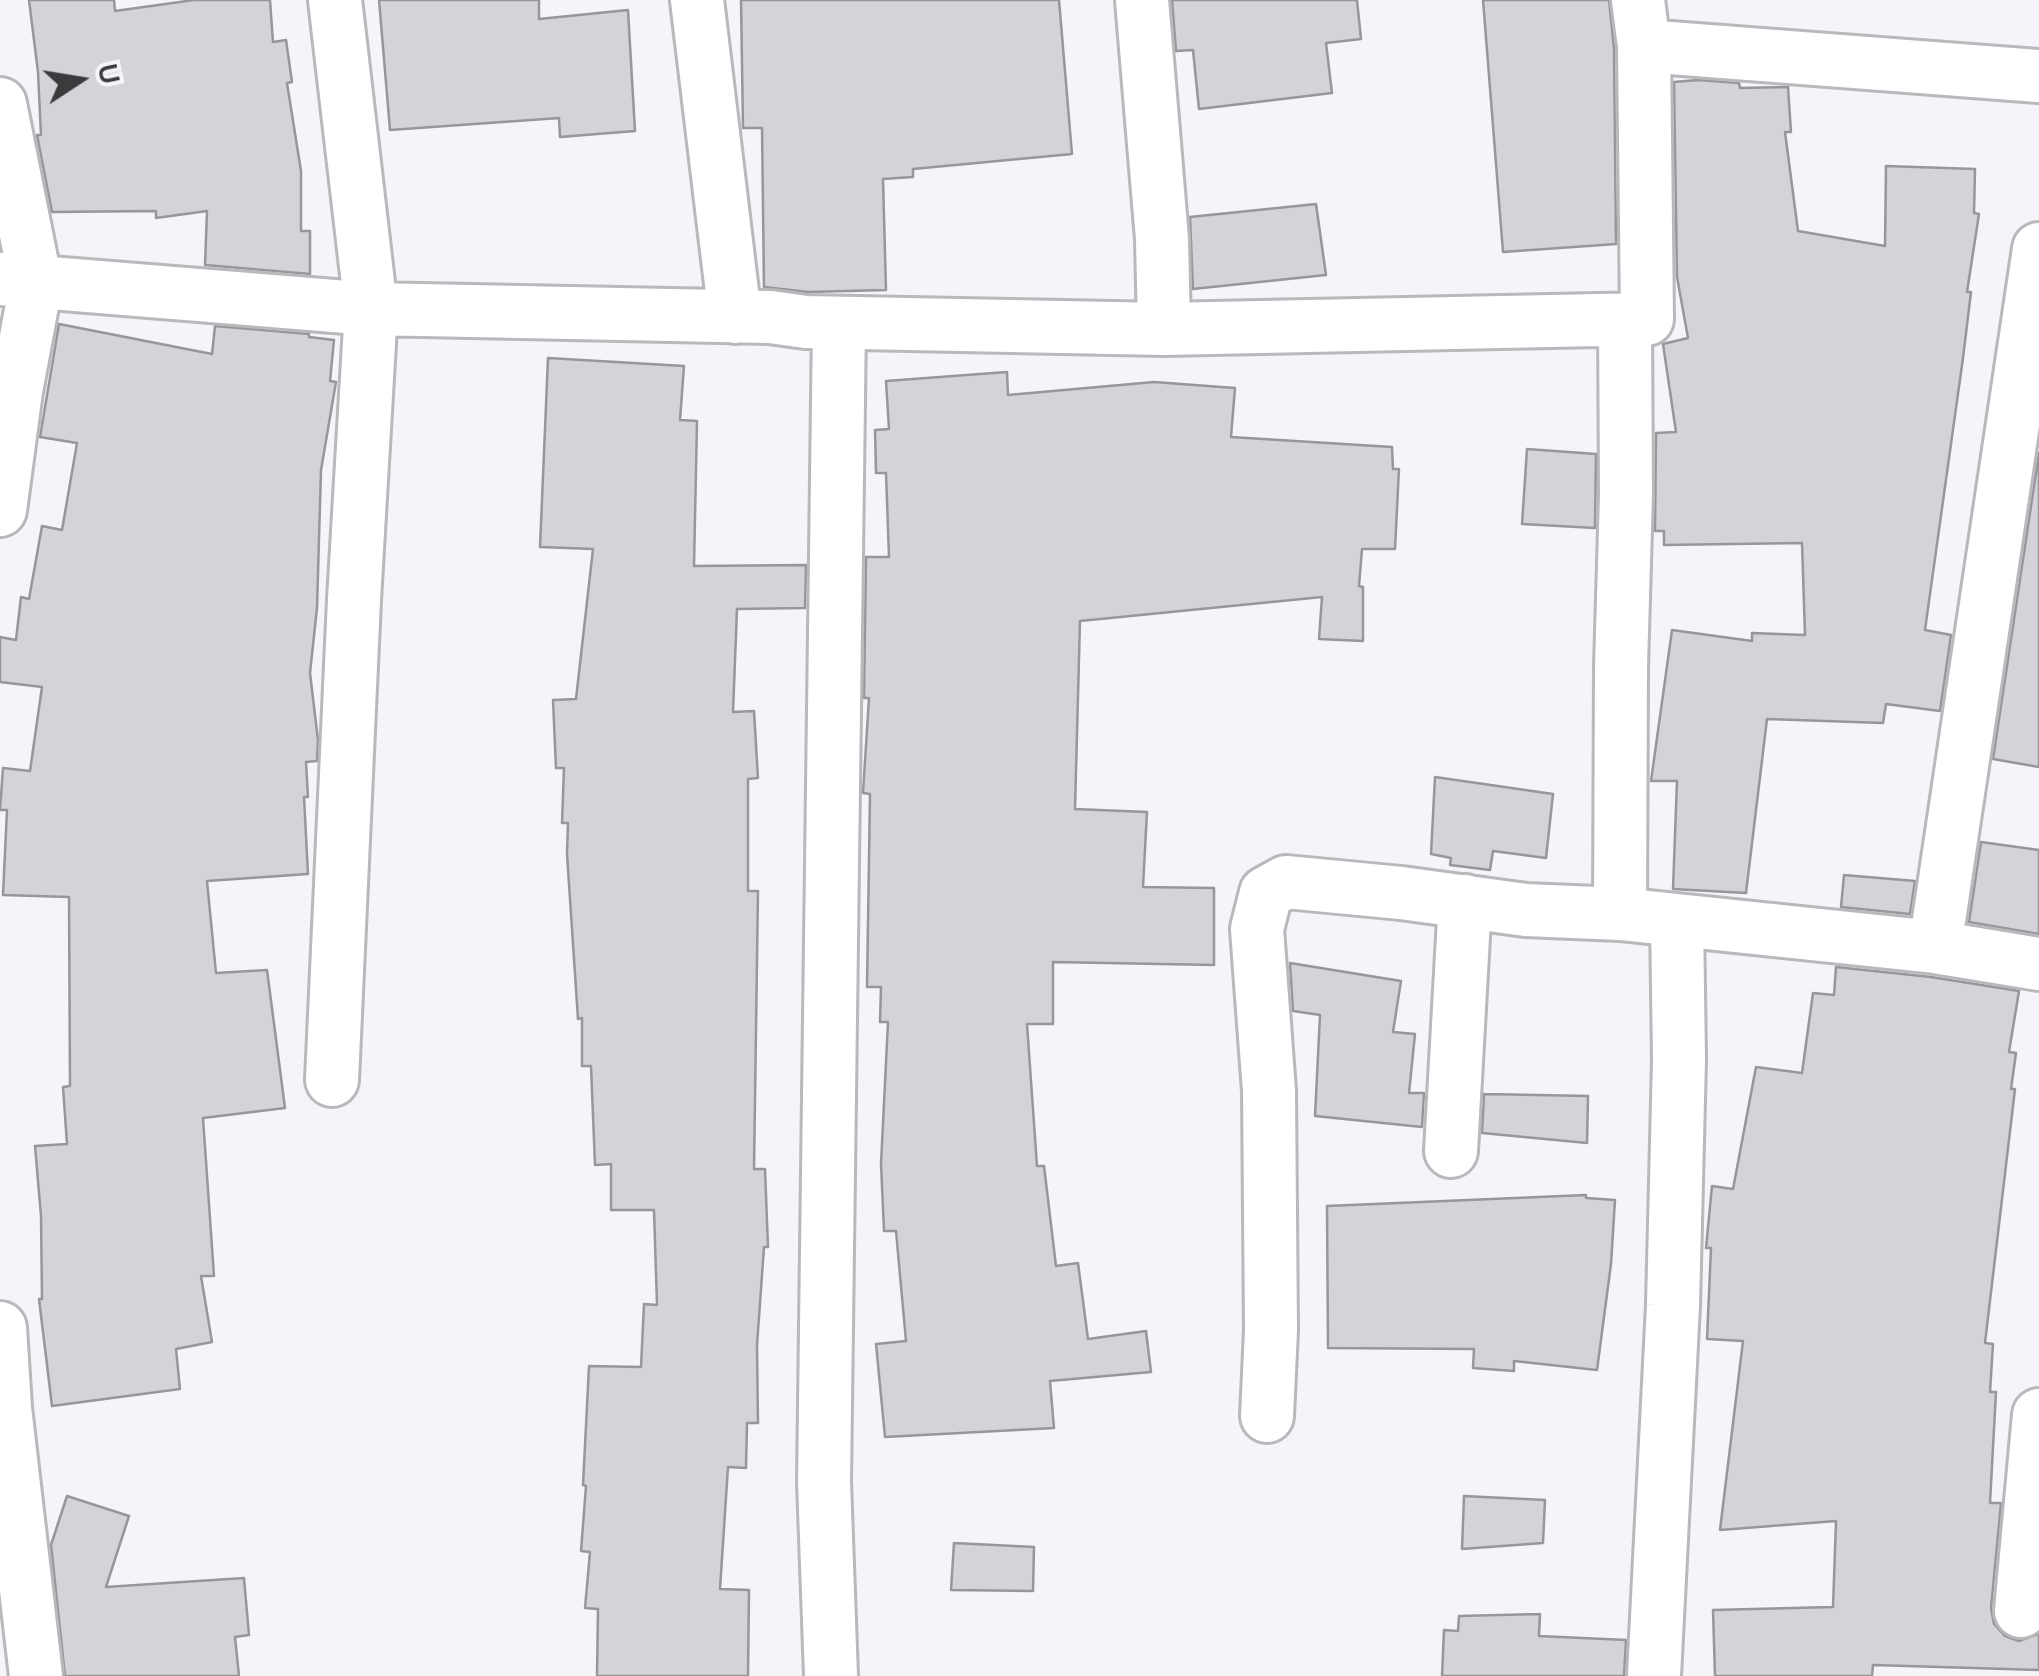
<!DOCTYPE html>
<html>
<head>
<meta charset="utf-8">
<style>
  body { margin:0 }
  #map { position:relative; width:2039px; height:1676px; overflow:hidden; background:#f4f4f9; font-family:Cabin,sans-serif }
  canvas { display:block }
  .north { position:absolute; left:30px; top:30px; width:100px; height:100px; -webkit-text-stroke:8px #f4f4f9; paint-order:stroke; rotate:78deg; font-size:28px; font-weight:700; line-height:40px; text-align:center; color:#3b3b3d }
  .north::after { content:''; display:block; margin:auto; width:35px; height:45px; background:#3b3b3d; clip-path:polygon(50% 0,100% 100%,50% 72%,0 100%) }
</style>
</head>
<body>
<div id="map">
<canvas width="2039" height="1676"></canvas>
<div class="north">U</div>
</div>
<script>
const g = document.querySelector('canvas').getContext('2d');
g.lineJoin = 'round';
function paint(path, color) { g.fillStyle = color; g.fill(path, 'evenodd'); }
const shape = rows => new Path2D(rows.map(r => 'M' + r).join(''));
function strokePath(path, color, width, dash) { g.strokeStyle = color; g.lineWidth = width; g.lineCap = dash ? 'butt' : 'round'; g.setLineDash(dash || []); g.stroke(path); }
const building = shape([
  [29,0,114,0,115,11,194,0,270,0,273,42,286,40,292,82,287,83,301,171,301,231,310,231,310,274,205,265,207,211,156,218,156,211,52,212,37,135,41,135,38,72,29,0],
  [379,0,539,0,539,19,628,10,635,131,560,137,559,118,390,130,379,0],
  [741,0,1059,0,1072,154,913,169,913,177,883,179,886,290,808,292,764,287,762,128,743,128,741,0],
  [1172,0,1357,0,1361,39,1326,43,1332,93,1199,109,1193,50,1176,51,1172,0],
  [1483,0,1609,0,1614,48,1616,244,1503,252,1483,0],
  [1698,80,1739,83,1740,88,1788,87,1791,132,1785,132,1798,231,1885,246,1886,166,1975,169,1974,213,1979,214,1967,292,1971,292,1963,358,1925,630,1951,635,1940,711,1886,704,1883,723,1767,719,1746,893,1673,889,1677,781,1651,781,1672,630,1752,641,1752,633,1805,635,1802,543,1664,545,1664,531,1655,531,1656,433,1676,432,1663,344,1688,338,1677,277,1674,82,1698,80],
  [1316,204,1326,275,1193,289,1190,217,1316,204],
  [59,324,212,354,215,326,309,334,309,337,334,340,330,381,336,382,321,470,317,608,310,673,318,740,317,761,306,762,308,797,304,797,308,874,207,881,216,973,267,970,285,1108,203,1118,214,1276,201,1276,212,1342,176,1349,180,1389,52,1406,39,1299,42,1299,41,1216,35,1146,67,1144,63,1087,70,1086,69,897,3,895,7,810,0,810,3,768,30,771,42,687,0,682,0,637,16,640,21,597,29,599,42,526,62,530,77,443,40,437,59,324],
  [548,358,684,366,680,420,697,421,694,566,806,565,805,608,737,609,733,712,754,711,758,778,748,779,748,891,758,891,754,1169,765,1169,768,1247,764,1247,757,1345,758,1423,747,1423,746,1468,728,1467,720,1589,749,1590,748,1676,597,1676,598,1609,585,1608,590,1552,581,1551,586,1486,583,1485,589,1366,641,1367,644,1304,657,1305,654,1210,611,1210,611,1164,595,1165,591,1066,582,1066,582,1018,578,1019,567,854,568,823,562,823,564,768,556,768,553,700,576,699,593,549,540,547,548,358],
  [1007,372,1008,395,1154,382,1235,388,1231,437,1392,447,1393,469,1399,469,1395,549,1362,549,1359,586,1363,587,1363,641,1319,639,1322,597,1080,621,1075,809,1147,812,1143,887,1214,888,1214,965,1053,962,1053,1024,1027,1024,1037,1166,1044,1166,1056,1266,1078,1263,1088,1339,1146,1331,1151,1372,1050,1381,1054,1428,885,1437,876,1344,906,1341,896,1231,884,1231,881,1164,888,1022,880,1022,881,987,867,987,870,794,863,793,869,698,864,698,866,557,889,557,886,473,876,473,875,430,889,429,886,381,1007,372],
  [1527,449,1596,454,1595,528,1522,524,1527,449],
  [2039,453,2039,767,1993,759,2039,453],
  [1435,777,1553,794,1546,858,1493,851,1490,870,1450,865,1451,858,1431,854,1435,777],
  [1981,842,2039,850,2039,934,1969,922,1981,842],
  [1844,875,1915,881,1910,914,1841,907,1844,875],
  [1290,963,1401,981,1393,1032,1415,1034,1409,1093,1424,1093,1422,1127,1315,1116,1320,1015,1293,1011,1290,963],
  [1836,967,1931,977,2019,991,2009,1052,2016,1053,2011,1089,2015,1089,1985,1343,1993,1344,1990,1392,1996,1392,1990,1503,2001,1503,1991,1608,1994,1624,2005,1636,2019,1641,2039,1634,2039,1670,1873,1665,1872,1676,1715,1676,1713,1610,1833,1607,1836,1521,1720,1530,1743,1341,1707,1339,1711,1248,1706,1248,1712,1186,1733,1189,1756,1067,1802,1073,1813,993,1834,995,1836,967],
  [1484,1094,1588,1096,1587,1143,1482,1133,1484,1094],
  [1586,1195,1586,1198,1615,1200,1611,1264,1597,1370,1514,1361,1514,1371,1473,1368,1474,1349,1328,1348,1327,1206,1586,1195],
  [67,1496,129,1516,106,1587,244,1578,249,1635,235,1637,239,1676,65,1676,51,1545,67,1496],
  [1464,1496,1545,1500,1543,1543,1462,1549,1464,1496],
  [954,1543,1034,1547,1033,1591,951,1590,954,1543],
  [1540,1614,1539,1636,1626,1640,1624,1676,1442,1676,1444,1630,1458,1631,1459,1616,1540,1614]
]);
const street = shape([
  [697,0,735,317],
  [1142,0,1162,239,1164,329],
  [1644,46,2039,76],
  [0,104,36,284,16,391,0,510],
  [0,279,371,309,770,317,806,322,1164,329,1647,319,1644,46,1638,0],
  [1625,320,1626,494,1621,667,1620,914,1935,947,2039,964],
  [1935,947,2039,249],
  [332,1080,354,600,371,309,335,0],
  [1451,1151,1465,901],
  [0,1328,5,1408,36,1676],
  [1267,1416,1271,1330,1269,1091,1257,929,1266,893,1286,882,1401,893,1526,910,1620,914],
  [2021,1611,2039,1415],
  [831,1676,824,1482,839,323],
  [1654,1676,1673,1305,1679,1059,1677,920]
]);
paint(building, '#d3d3d8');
strokePath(building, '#96969b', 2.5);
strokePath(street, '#b8b8bd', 58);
strokePath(street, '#fff', 52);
</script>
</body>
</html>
